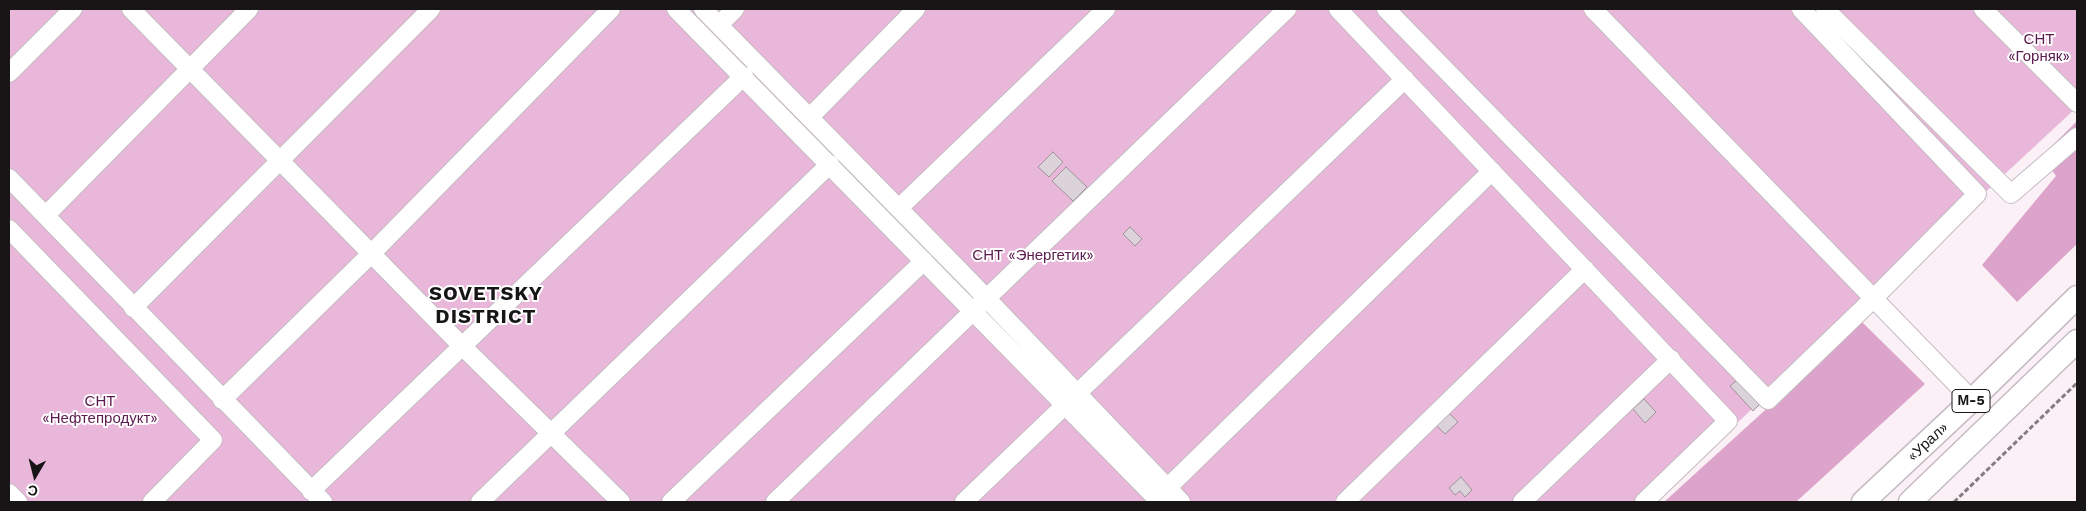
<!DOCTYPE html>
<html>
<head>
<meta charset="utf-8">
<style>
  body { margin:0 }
  #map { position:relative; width:2086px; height:511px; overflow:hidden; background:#faf0f6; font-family:"Work Sans",sans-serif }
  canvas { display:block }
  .frame { position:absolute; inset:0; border:10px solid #181517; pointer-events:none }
  .north { position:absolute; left:10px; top:451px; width:50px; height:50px; -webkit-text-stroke:4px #fff; paint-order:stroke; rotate:188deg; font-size:14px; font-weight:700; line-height:20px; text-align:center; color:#181517 }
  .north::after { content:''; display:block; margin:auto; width:18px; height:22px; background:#181517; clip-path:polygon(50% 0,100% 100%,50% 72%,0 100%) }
</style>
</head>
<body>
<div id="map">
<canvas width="2086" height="511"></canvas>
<div class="frame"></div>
<div class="north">С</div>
</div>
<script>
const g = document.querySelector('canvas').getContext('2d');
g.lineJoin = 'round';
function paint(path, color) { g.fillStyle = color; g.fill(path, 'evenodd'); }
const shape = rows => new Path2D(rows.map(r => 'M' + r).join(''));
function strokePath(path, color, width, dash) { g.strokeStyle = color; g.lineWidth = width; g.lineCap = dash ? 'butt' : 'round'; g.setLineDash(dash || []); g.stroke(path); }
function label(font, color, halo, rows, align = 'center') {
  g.font = font + ' "Work Sans",sans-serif'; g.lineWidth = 4; g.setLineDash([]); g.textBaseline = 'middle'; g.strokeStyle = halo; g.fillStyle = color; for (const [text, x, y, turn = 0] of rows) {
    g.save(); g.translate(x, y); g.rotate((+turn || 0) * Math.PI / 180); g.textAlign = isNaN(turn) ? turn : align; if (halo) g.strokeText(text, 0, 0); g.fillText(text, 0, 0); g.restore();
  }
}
const green = shape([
  [9,9,2077,9,2077,107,1652,502,9,502]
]);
const forest = shape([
  [2077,121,2077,244,2017,302,1982,265,2056,176,2042,156],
  [1862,322,1925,384,1796,502,1664,502]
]);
const building = shape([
  [1053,152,1063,162,1049,177,1038,167,1053,152],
  [1066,167,1087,187,1073,201,1052,181,1066,167],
  [1130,227,1142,239,1135,246,1123,234,1130,227],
  [1742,376,1764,400,1753,411,1730,386,1742,376],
  [1644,399,1656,412,1645,423,1633,409,1644,399],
  [1446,410,1458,422,1445,434,1433,422,1446,410],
  [1461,477,1472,490,1465,497,1460,491,1455,495,1449,488,1461,477]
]);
const path = shape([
  [1954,502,2077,383]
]);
const minor = shape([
  [131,9,461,345,621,502],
  [676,9,1160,502],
  [703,9,968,279,1181,502],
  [1338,9,1728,421,1644,502],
  [1386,9,1768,400,1873,299,1977,194,1801,9],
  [1593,9,1972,400],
  [1825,9,2011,194,2077,137],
  [1983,9,2077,103],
  [719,25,735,9],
  [9,73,73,9],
  [810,117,916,9],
  [9,178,323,502],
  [899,208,1106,9],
  [46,215,249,9],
  [9,229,213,440,152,502],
  [133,308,431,9],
  [222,400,372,253,611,9],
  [311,491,744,76],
  [9,493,18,502],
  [1160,495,1492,171],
  [480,502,830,164],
  [671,502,924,261],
  [775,502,1287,9],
  [964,502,1405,79],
  [1345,502,1585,269],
  [1522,502,1671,359]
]);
const major = shape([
  [1863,502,1972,400,2077,297],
  [1910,502,2077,341]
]);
const shields = [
  [1971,401,38]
];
const shieldNames = [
  ["М-5",1971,401]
];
const parkNames = [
  ["СНТ",2039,40],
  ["«Горняк»",2039,57],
  ["СНТ «Энергетик»",1033,256],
  ["СНТ",100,402],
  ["«Нефтепродукт»",100,419]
];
const streetNames = [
  ["«Урал»",1928,442,-43]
];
const districtNames = [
  ["SOVETSKY",486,294],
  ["DISTRICT",486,317]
];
paint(green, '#e9b7da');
paint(forest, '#dca4cb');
paint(building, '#dcd2d9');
strokePath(building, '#9d949a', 1);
strokePath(minor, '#c5bbc2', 20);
strokePath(major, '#c5bbc2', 25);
strokePath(path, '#837d81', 3, [5, 2.5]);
strokePath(minor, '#fff', 18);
strokePath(major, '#fff', 22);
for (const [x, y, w] of shields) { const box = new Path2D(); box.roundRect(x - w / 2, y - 11.5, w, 23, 4); g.fillStyle = '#fff'; g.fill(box); strokePath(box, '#181517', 1); }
label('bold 14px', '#181517', null, shieldNames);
label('15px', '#5c1b4e', '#fff', parkNames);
label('15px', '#181517', '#fff', streetNames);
g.letterSpacing = '1px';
label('bold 20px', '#181517', '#fff', districtNames);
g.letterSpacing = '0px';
</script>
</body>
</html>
